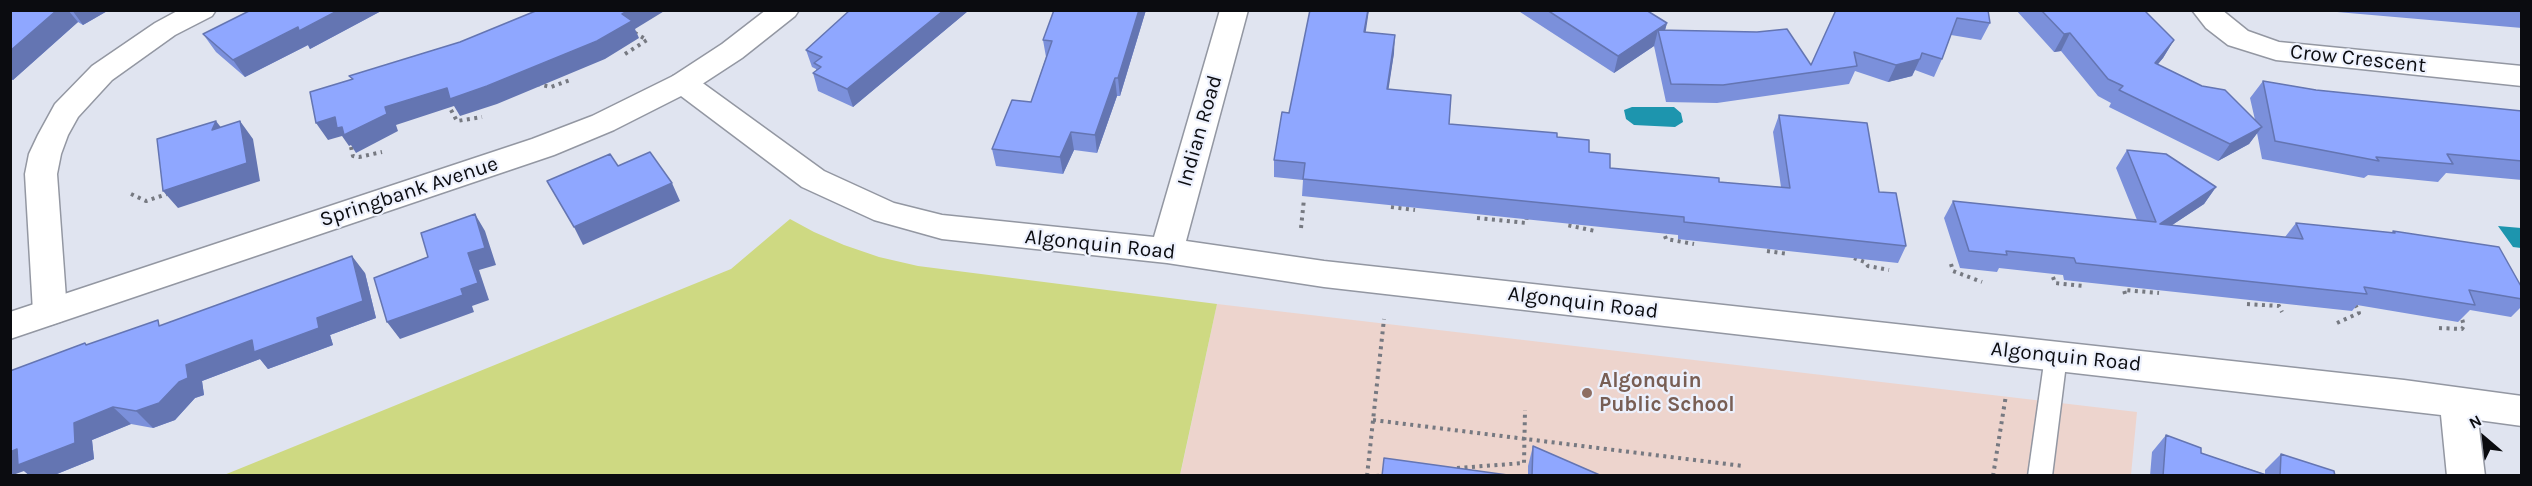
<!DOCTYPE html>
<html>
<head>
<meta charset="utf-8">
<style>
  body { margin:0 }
  #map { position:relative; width:2532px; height:486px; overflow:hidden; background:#e0e4f0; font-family:Karla,sans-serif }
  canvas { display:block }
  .frame { position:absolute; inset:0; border:12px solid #0b0c10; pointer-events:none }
  .north { position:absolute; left:2454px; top:408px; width:60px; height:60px; -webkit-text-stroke:4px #edf1fd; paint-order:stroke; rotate:332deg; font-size:16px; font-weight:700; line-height:24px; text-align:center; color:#0b0c10 }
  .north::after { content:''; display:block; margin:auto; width:21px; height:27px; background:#0b0c10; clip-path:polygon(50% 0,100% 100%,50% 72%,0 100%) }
</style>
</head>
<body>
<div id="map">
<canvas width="2532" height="486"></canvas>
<div class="frame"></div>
<div class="north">N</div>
</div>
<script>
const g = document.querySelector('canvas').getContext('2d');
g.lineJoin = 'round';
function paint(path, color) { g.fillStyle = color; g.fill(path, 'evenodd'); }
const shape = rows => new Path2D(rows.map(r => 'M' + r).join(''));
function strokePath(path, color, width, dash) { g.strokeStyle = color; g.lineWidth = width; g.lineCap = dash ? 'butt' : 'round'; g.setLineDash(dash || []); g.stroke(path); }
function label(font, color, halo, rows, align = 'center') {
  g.font = font + ' Karla,sans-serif'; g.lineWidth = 4.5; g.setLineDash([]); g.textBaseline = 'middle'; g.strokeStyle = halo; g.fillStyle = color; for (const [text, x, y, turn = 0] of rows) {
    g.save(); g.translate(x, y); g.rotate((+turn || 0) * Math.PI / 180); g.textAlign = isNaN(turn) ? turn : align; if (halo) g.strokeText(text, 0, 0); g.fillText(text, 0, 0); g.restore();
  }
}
const education = shape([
  [1217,304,2137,412,2131,475,1180,476]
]);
const green = shape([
  [790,219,814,232,844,245,879,257,918,266,1217,304,1180,475,224,475,731,269]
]);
const water = shape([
  [1632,107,1674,107,1681,113,1683,122,1675,127,1634,125,1626,119,1624,110],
  [2498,226,2521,228,2521,248,2513,247]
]);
const path = shape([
  [625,54,647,40,635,33],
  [537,84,551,87,570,80],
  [451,110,457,121,482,117],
  [351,147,353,156,359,157,382,152],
  [131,194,146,201,167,194],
  [1391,207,1415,210],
  [1477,218,1526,223,1527,216],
  [1566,219,1567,225,1595,231],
  [1301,228,1304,199],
  [1665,236,1666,239,1694,244],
  [1767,251,1788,254],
  [1854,258,1865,262,1868,266,1889,270],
  [1951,264,1953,271,1982,282],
  [2053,277,2055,283,2084,286],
  [2125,294,2124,290,2159,293],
  [2247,304,2279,306,2282,312],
  [2337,323,2359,313,2355,304],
  [2439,328,2462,329,2464,326,2461,315],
  [1373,420,1743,466],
  [1457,468,1524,463,1525,410],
  [1367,476,1384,319],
  [1376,476,1387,475],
  [1993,476,2006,395]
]);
const lane = shape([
  [2056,347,2064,350,2067,356,2052,476,2028,476,2045,356,2048,350,2056,347]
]);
const street = shape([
  [179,10,216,10,212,16,175,35,112,80,78,117,68,135,61,154,57,174,67,312,62,321,50,325,38,321,33,312,25,174,29,154,38,135,55,104,92,66,155,23,179,10],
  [1220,10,1248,10,1186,241,1324,261,2404,380,2522,396,2522,426,2478,420,2485,476,2447,476,2441,415,1324,287,1167,263,942,239,874,220,802,187,673,90,668,83,673,76,683,73,693,76,824,171,894,203,942,215,1154,237,1220,10],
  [2192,10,2222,10,2248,31,2279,42,2522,66,2522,86,2276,60,2228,45,2206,28,2192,10]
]);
const secondary = shape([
  [766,10,799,10,795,16,742,58,693,90,614,130,554,155,10,339,10,312,532,139,592,116,673,76,722,44,766,10]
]);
const wall = shape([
  [10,10,109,10,83,25,78,22,13,80,10,80],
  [383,10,310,49,308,45,245,77,216,52,203,34],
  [850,10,967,10,968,11,853,107,818,91,813,73,816,71,816,69,812,67,806,50],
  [1054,10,1146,10,1120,96,1117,96,1097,153,1074,150,1063,174,996,166,992,149,1031,102,1046,57,1043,40],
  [1517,10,1646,10,1667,23,1665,30,1811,65,1836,10,1988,10,1990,23,1981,40,1951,35,1942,59,1934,77,1915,70,1912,76,1888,82,1855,71,1849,84,1717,103,1666,102,1654,46,1614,73],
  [2016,10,2144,10,2174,40,2163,58,2157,65,2255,120,2250,98,2263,81,2316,90,2522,111,2522,180,2446,173,2438,182,2368,175,2364,178,2262,159,2257,133,2249,144,2218,161,2109,107,2111,103,2098,96,2061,51,2054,52],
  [2314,10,2522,10,2522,28],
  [1366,32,1394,53,1388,89,1449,124,1557,137,1589,152,1610,168,1719,182,1781,187,1773,132,1779,115,1879,192,1906,246,1898,263,1678,239,1678,235,1302,196,1303,180,1274,177,1274,160],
  [2127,150,2216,187,2204,204,2172,225,2285,237,2296,223,2391,233,2393,231,2522,288,2522,306,2511,317,2470,310,2458,322,2357,305,2352,311,2064,280,2063,275,1999,268,1997,272,1960,268,1944,218,1953,201,2137,220,2116,168],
  [365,273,376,318,330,335,333,345,268,369,260,359,202,381,204,395,195,398,175,420,153,428,131,424,92,440,94,459,52,476,30,476,24,471,85,343,87,345],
  [2166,435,2201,453,2265,474,2265,470,2281,454,2335,476,2150,476,2152,452],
  [1533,446,1602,476,1528,476,1528,466]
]);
const shadedWall = shape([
  [57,10,68,10,78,22,13,80,10,77,10,51],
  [72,10,109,10,83,25],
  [339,10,383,10,310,49,308,45,245,77,233,60,298,27],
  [629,10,666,10,635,29,639,38,605,59,497,104,460,116,454,106,396,125,398,131,356,153,351,145,349,146,342,136,328,140,316,123,335,117,385,107,622,14],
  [944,10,967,10,968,11,853,107,847,89],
  [1139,10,1146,10,1120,96,1118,78],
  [1368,10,1369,10,1363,50,1364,32],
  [1667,23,1662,41,1658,30,1654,46,1614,73,1618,56],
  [2070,33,2061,51,2054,52,2064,34],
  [1395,35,1394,53,1386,106,1387,89],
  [2174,40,2163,58,2144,81,2155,63],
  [1920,59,1912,76,1888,82,1896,65],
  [1115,78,1117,96,1097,153,1095,135],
  [216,121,230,139,212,130],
  [240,121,253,139,260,181,178,208,163,191],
  [2262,127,2249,144,2218,161,2230,144],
  [1071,132,1074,150,1063,174,1060,157],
  [672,183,680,201,583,245,574,227],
  [2216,187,2204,204,2148,241,2160,224],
  [475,214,485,231,496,265,479,270,489,300,472,306,474,312,400,339,387,322,461,289],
  [352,256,365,273,376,318,330,335,333,345,268,369,260,359,202,381,204,395,195,398,175,420,153,428,136,411,186,365,252,340,317,318],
  [113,407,131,424,92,440,94,459,52,476,30,476,24,471,10,476,10,452,74,423]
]);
const building = shape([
  [10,10,57,10,10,51,10,10],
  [251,10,339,10,299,31,298,27,233,60,203,34,251,10],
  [538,10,629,10,622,14,632,21,597,41,487,86,450,99,447,88,385,107,387,114,344,135,342,127,337,128,335,117,316,123,310,92,353,79,349,76,460,42,538,10],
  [850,10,944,10,847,89,813,73,821,67,814,63,822,57,806,50,850,10],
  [1054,10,1139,10,1118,78,1115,78,1095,135,1071,132,1060,157,992,149,1012,100,1031,102,1052,41,1043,40,1054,10],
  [1310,10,1368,10,1364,32,1395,35,1387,89,1451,95,1449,124,1557,133,1557,137,1589,140,1589,152,1610,154,1610,168,1719,178,1719,182,1790,188,1779,115,1867,123,1879,192,1896,193,1906,246,1684,222,1684,217,1303,179,1305,163,1274,160,1282,112,1289,113,1310,10],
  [1547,10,1646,10,1667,23,1618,56,1547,10],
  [1836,10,1988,10,1990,23,1957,18,1942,59,1922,53,1920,59,1896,65,1854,52,1857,66,1723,85,1671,84,1658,30,1757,32,1787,29,1811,65,1836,10],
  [2041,10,2144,10,2174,40,2155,63,2202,86,2225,90,2262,127,2230,144,2119,90,2123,86,2108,79,2070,33,2064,34,2041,10],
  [2263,81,2316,90,2522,111,2522,161,2447,154,2453,164,2376,157,2379,161,2275,141,2263,81],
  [216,121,212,130,240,121,247,163,163,191,157,139,216,121],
  [2127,150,2166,154,2216,187,2160,224,2303,239,2296,223,2395,233,2393,231,2499,247,2522,288,2522,299,2469,290,2475,305,2364,287,2367,294,2076,263,2074,258,2006,251,2007,255,1969,251,1953,201,2156,222,2127,150],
  [650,152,672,183,574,227,547,181,610,154,618,166,650,152],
  [475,214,485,248,468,253,478,283,461,289,463,295,387,322,374,278,428,257,421,233,475,214],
  [352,256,363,301,317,318,319,328,254,352,252,340,186,365,188,378,179,382,159,403,136,411,113,407,74,423,75,443,18,465,17,449,10,452,10,371,85,343,86,345,158,320,159,326,352,256],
  [2166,435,2201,448,2201,453,2269,476,2163,476,2166,435],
  [1533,446,1602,476,1532,476,1533,446],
  [2281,454,2334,471,2335,476,2280,476,2281,454],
  [1384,458,1515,476,1382,476,1384,458]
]);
const markers = [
  [1587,393,6,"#8d6e63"]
];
const streetNames = [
  ["Crow Crescent",2358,59,6],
  ["Indian Road",1200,131,-74],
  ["Springbank Avenue",409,192,-18],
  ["Algonquin Road",1100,245,6],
  ["Algonquin Road",1583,303,7],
  ["Algonquin Road",2066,357,6]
];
const educationNames = [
  ["Algonquin",1599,381],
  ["Public School",1599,405]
];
paint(education, '#edd4cd');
paint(green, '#ced982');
paint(water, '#1d95ae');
strokePath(lane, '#9397a2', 3);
strokePath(street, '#9397a2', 3);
strokePath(secondary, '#9397a2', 3);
strokePath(path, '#767981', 4, [3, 4.5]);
paint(lane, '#fff');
paint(street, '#fff');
paint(secondary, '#fff');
paint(wall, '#7b90db');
paint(shadedWall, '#6475b2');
paint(building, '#8fa7ff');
strokePath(building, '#6475b2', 1.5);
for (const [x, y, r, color] of markers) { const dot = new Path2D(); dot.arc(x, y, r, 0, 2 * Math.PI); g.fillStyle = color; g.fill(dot); strokePath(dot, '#edf1fd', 2); }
label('21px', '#0b0c10', '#edf1fd', streetNames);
label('bold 21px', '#785e54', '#edf1fd', educationNames, 'left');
</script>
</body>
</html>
